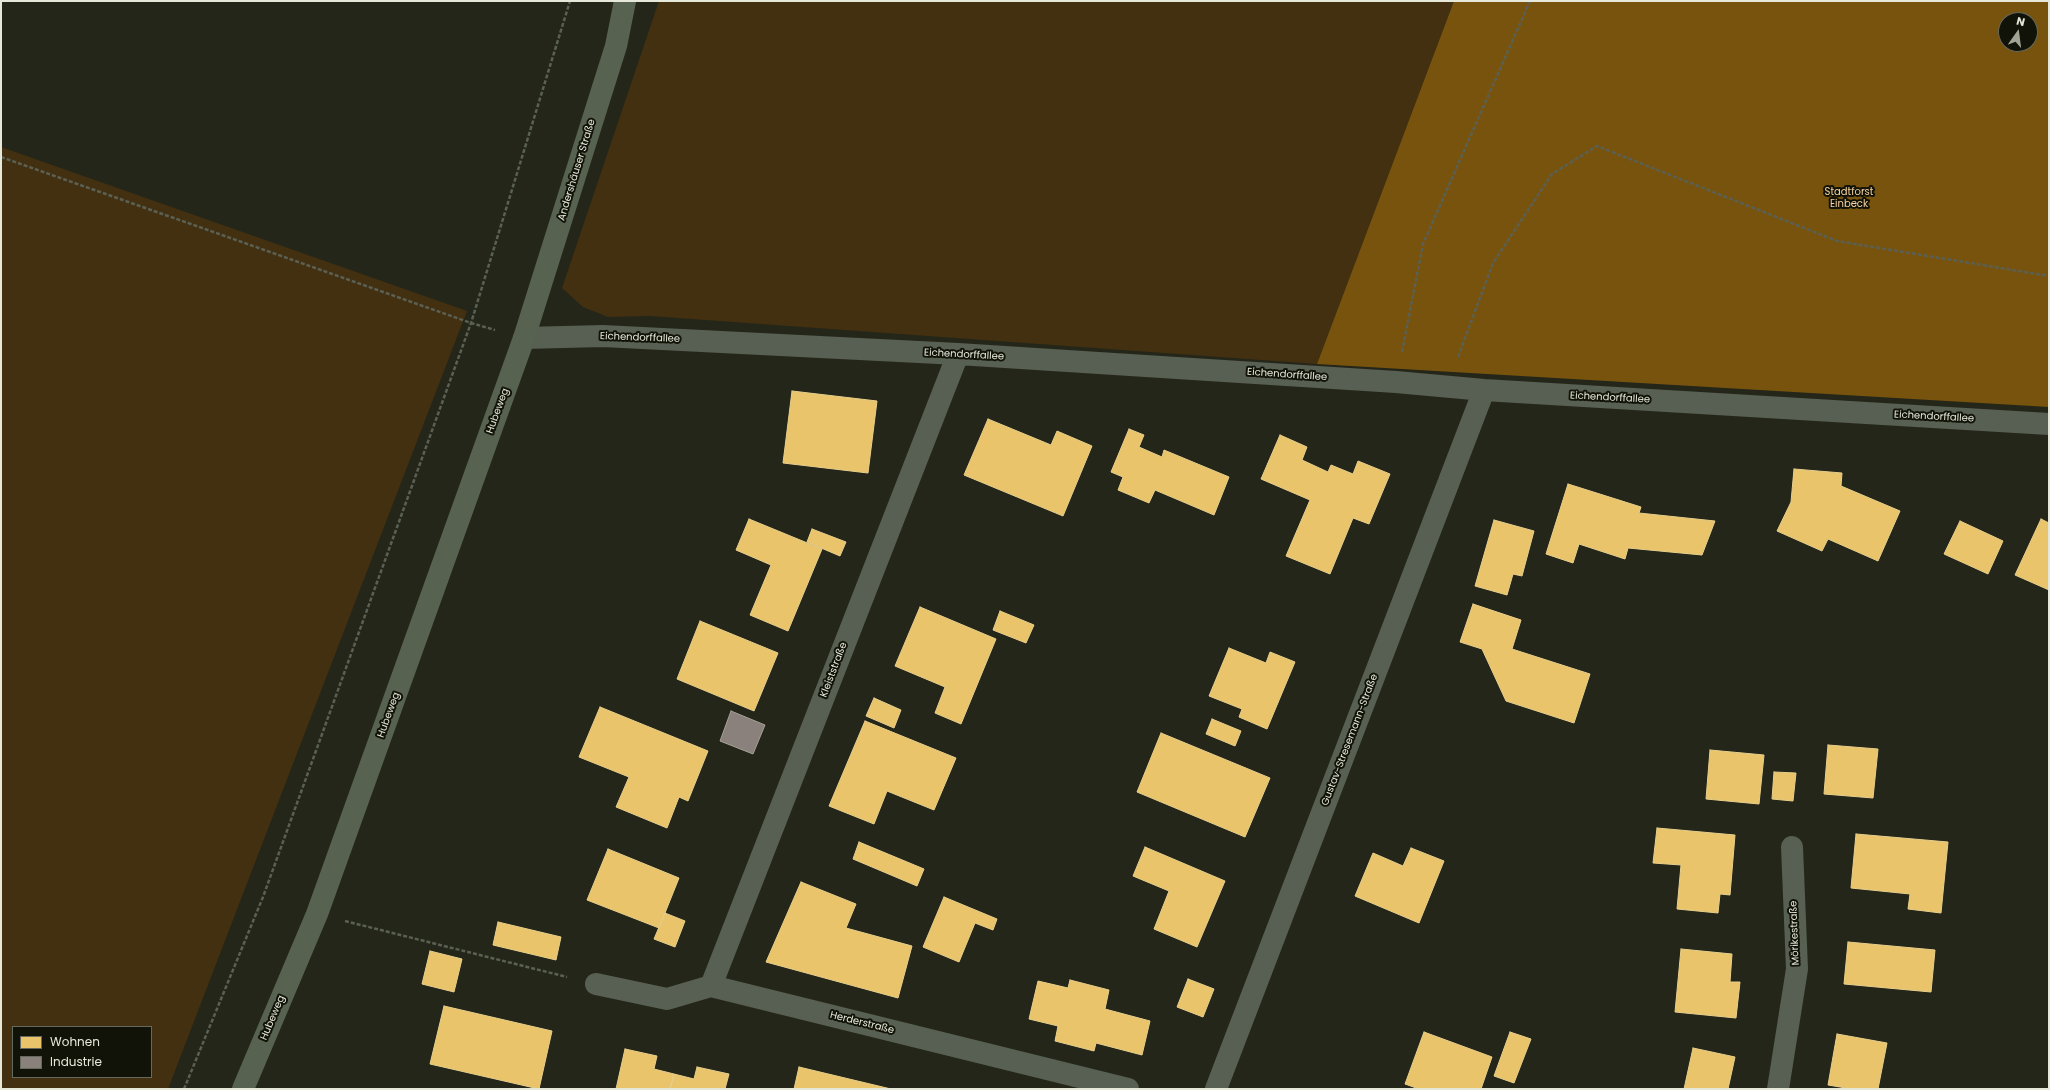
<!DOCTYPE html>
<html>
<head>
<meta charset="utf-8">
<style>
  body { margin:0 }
  #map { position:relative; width:2050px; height:1090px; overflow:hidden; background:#242619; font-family:Poppins,sans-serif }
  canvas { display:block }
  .frame { position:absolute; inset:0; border:2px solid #e6e9da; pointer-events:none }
  .legend { position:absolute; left:12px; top:1026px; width:140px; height:52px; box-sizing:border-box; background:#111309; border:1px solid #66695d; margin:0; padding:5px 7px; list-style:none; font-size:12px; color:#e6e9da }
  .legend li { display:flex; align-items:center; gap:8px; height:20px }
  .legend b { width:20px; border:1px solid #66695d }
  .north { position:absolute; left:1998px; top:12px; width:40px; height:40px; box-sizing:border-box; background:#111309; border:1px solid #66695d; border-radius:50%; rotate:14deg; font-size:11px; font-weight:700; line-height:16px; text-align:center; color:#e6e9da }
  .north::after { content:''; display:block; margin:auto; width:14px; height:18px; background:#a2a596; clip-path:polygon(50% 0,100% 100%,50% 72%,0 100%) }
</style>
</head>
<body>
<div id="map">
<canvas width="2050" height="1090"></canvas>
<div class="frame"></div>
<ul class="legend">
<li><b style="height:11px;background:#e9c46a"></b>Wohnen</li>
<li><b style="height:11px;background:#8a817c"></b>Industrie</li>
</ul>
<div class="north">N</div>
</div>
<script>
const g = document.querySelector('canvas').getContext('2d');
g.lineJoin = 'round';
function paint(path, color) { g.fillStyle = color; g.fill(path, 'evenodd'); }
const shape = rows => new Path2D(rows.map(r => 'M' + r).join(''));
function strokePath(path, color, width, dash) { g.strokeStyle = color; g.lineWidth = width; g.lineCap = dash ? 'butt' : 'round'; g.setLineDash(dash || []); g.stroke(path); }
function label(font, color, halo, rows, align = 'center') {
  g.font = font + ' Poppins,sans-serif'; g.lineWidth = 4; g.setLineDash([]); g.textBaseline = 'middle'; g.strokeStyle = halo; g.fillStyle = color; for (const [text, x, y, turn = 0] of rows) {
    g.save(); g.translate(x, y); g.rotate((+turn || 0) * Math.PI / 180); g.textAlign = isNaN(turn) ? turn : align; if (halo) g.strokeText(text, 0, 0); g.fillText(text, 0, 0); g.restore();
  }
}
const green = shape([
  [659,1,1454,1,1317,364,650,316,608,317,583,307,562,288],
  [1,147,467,311,168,1089,1,1089],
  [13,1027,151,1027,151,1077,13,1077]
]);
const forest = shape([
  [1454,1,2049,1,2049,407,1317,364],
  [2006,20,2030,20,2030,44,2006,44]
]);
const homes = shape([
  [792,391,877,401,868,473,783,463,792,391],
  [988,419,1051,445,1057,431,1092,446,1063,516,964,475,988,419],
  [1129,429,1144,435,1139,447,1162,457,1164,450,1229,477,1214,515,1155,490,1149,503,1118,490,1123,477,1111,472,1129,429],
  [1280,435,1307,447,1302,460,1328,472,1331,465,1353,474,1358,461,1390,474,1369,524,1353,518,1330,574,1286,556,1310,500,1261,479,1280,435],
  [1794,469,1842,473,1841,486,1900,511,1878,561,1828,539,1822,551,1777,531,1791,502,1794,469],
  [1568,484,1641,507,1639,513,1715,521,1702,555,1628,548,1625,559,1579,544,1573,563,1546,554,1568,484],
  [749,519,822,549,788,631,750,615,771,565,736,550,749,519],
  [2041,519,2049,523,2049,590,2015,575,2041,519],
  [1494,520,1534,531,1522,576,1513,574,1507,595,1475,586,1494,520],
  [1960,521,2003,541,1988,574,1944,554,1960,521],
  [812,529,846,542,840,556,807,542,812,529],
  [1473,604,1521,620,1512,649,1590,674,1574,723,1506,701,1482,649,1460,642,1473,604],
  [920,607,996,639,961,724,935,713,945,687,895,666,920,607],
  [1000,611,1034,625,1026,643,993,630,1000,611],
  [700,621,778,653,754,711,677,679,700,621],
  [1229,648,1266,663,1270,652,1295,662,1267,729,1239,717,1242,709,1209,696,1229,648],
  [874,698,901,710,894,728,866,716,874,698],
  [600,707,708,751,688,801,679,797,667,828,616,807,629,777,579,757,600,707],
  [1212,719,1241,731,1235,746,1206,734,1212,719],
  [865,721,956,758,934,810,887,791,874,824,829,806,865,721],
  [1161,733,1270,778,1245,837,1137,792,1161,733],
  [1828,745,1878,749,1873,798,1824,794,1828,745],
  [1710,750,1764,755,1759,804,1706,799,1710,750],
  [1774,772,1796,773,1793,801,1772,799,1774,772],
  [1657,828,1735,835,1730,895,1720,894,1718,913,1677,909,1681,865,1653,863,1657,828],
  [1856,834,1948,842,1941,913,1908,909,1910,894,1851,888,1856,834],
  [859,842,924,869,917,886,853,859,859,842],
  [1145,847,1225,881,1197,947,1154,929,1169,891,1133,876,1145,847],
  [1411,848,1444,861,1419,923,1355,896,1373,853,1403,866,1411,848],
  [608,849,679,878,659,928,587,900,608,849],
  [801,882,856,904,846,928,912,946,898,998,766,962,801,882],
  [944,897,997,919,993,930,975,923,959,962,923,947,944,897],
  [665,913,685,921,675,947,654,939,665,913],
  [498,922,561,937,556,960,493,945,498,922],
  [1848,942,1935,950,1931,992,1844,984,1848,942],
  [1681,949,1732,954,1730,982,1740,982,1736,1018,1675,1012,1681,949],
  [430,951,462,959,454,992,422,984,430,951],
  [1188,979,1214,989,1203,1017,1177,1007,1188,979],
  [1070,980,1109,990,1105,1009,1150,1021,1142,1055,1096,1043,1094,1051,1055,1041,1058,1026,1029,1019,1038,981,1068,988,1070,980],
  [444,1006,552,1031,539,1089,430,1064,444,1006],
  [1424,1032,1492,1057,1481,1089,1419,1089,1405,1084,1424,1032],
  [1510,1032,1531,1039,1514,1083,1494,1076,1510,1032],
  [1837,1034,1887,1043,1878,1089,1852,1089,1828,1085,1837,1034],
  [1693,1048,1735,1057,1728,1089,1684,1089,1693,1048],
  [625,1049,657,1056,654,1069,674,1074,670,1089,616,1089,625,1049],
  [697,1067,729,1074,725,1089,670,1089,674,1074,694,1079,697,1067],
  [799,1067,891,1089,794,1089,799,1067]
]);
const industry = shape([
  [731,711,765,725,753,754,720,741,731,711]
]);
const path = shape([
  [1,157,471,323,495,330],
  [1402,352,1423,244,1530,1],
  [1458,357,1493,263,1552,174,1597,146,1837,241,2049,276],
  [345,921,567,977],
  [184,1089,263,897,471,323,570,1]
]);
const street = shape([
  [524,338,603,336,958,354,1396,382,1484,390,2049,424],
  [596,984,667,999,711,986,1128,1089],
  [711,986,958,354],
  [1216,1089,1484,390],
  [1778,1089,1797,969,1792,847]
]);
const secondary = shape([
  [243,1089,317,914,524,338,616,46,625,1]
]);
const streetNames = [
  ["Andershäuser Straße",577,170,-73],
  ["Eichendorffallee",640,338,2],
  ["Eichendorffallee",964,355,3],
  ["Eichendorffallee",1287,375,4],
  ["Eichendorffallee",1610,398,3],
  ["Hubeweg",498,411,-70],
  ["Eichendorffallee",1934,417,3],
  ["Kleiststraße",834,670,-69],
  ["Hubeweg",389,715,-70],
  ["Gustav-Stresemann-Straße",1350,740,-69],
  ["Mörikestraße",1795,933,-92],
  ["Hubeweg",273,1018,-67],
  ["Herderstraße",862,1023,14]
];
const parkNames = [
  ["Stadtforst",1849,192],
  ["Einbeck",1849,204]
];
paint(green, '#433010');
paint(forest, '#78530d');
paint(homes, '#e9c46a');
strokePath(homes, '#e8cf8c', 1);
paint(industry, '#8a817c');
strokePath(industry, '#a6a098', 1);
strokePath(path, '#5a6054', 2.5, [4, 2]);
strokePath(street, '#576052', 22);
strokePath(secondary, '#576250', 22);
label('10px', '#e6e9da', '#111309', streetNames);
label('10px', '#f9d3a0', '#111309', parkNames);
</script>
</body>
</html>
